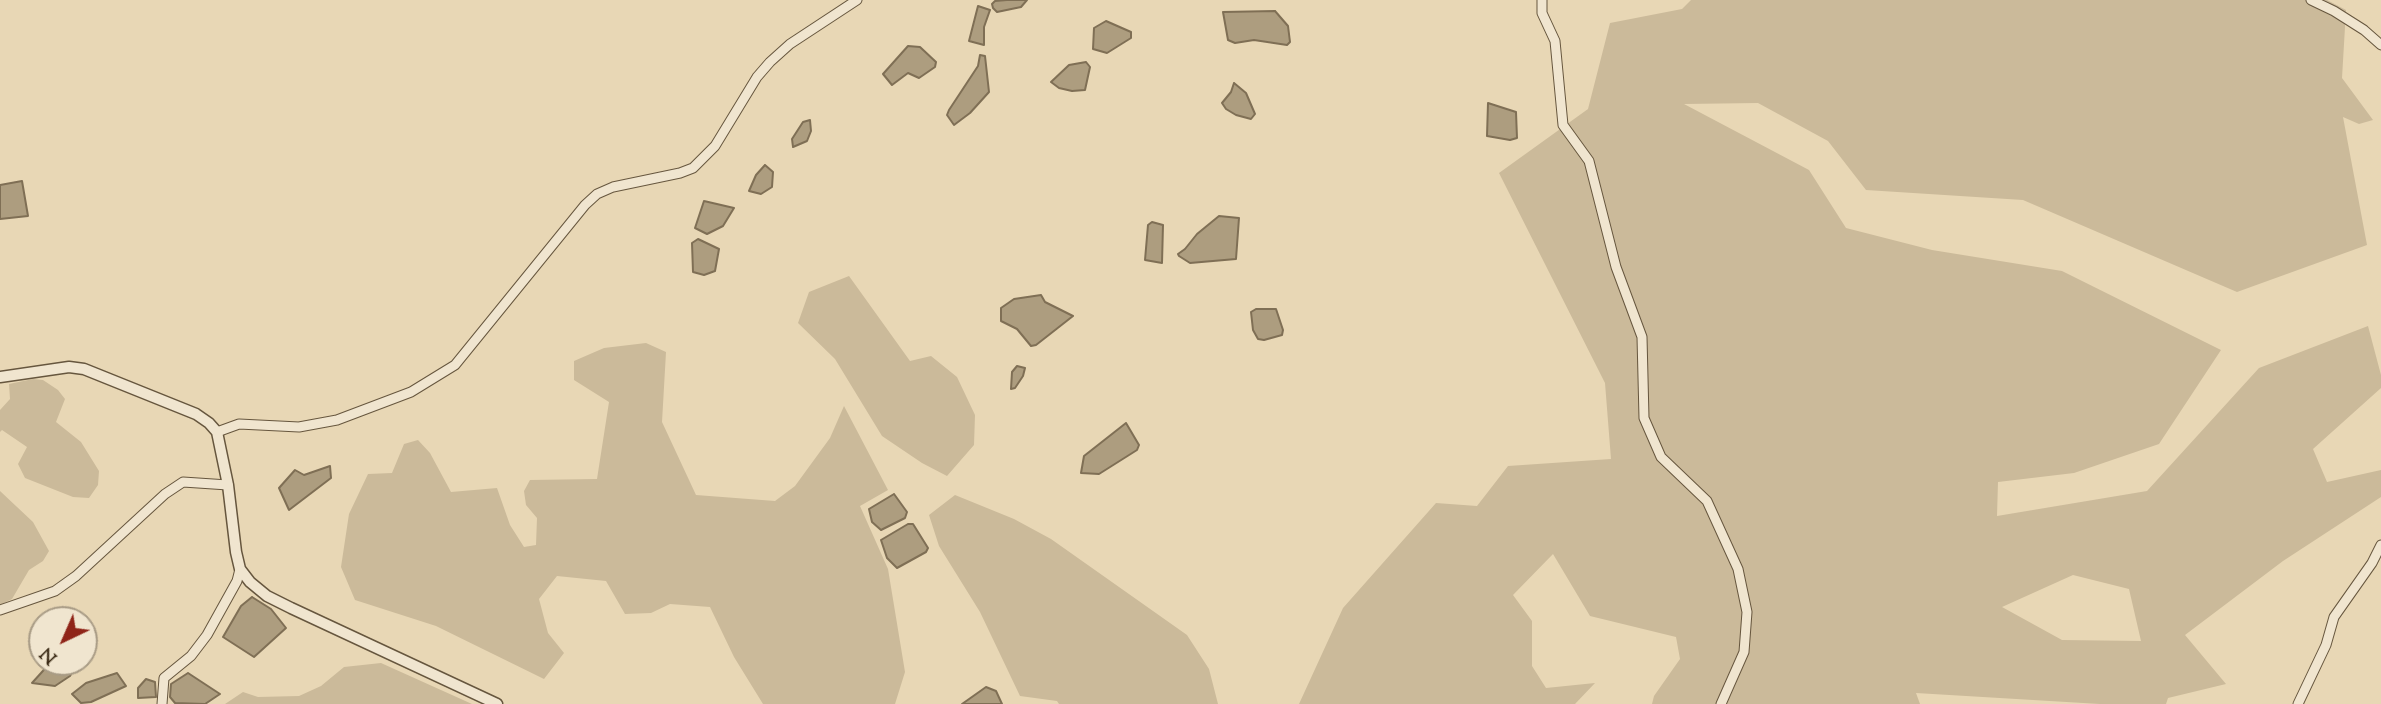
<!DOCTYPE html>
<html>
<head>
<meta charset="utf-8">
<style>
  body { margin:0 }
  #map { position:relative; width:2381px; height:704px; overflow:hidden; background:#e8d7b5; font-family:"Sorts Mill Goudy",serif }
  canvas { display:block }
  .north { position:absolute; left:28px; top:606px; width:70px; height:70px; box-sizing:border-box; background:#f0e5cf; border:2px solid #a89b85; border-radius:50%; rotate:224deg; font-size:19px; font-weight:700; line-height:28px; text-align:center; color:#3b2b16 }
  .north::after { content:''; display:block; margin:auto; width:24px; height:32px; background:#8f2418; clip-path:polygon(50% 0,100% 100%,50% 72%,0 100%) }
</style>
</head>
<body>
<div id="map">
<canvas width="2381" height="704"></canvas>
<div class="north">N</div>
</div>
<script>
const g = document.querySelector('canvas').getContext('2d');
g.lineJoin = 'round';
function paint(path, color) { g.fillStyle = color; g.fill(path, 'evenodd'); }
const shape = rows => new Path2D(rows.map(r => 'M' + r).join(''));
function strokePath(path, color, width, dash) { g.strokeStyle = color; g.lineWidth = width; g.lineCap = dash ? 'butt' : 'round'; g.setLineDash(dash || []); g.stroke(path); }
const green = shape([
  [1691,0,2327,0,2346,10,2342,78,2373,120,2359,124,2343,117,2367,245,2237,292,2023,200,1866,190,1828,141,1758,103,1684,104,1809,170,1846,228,1932,250,2062,271,2221,350,2159,444,2074,473,1998,482,1997,516,2147,491,2259,368,2368,326,2381,375,2381,388,2313,449,2327,482,2381,470,2381,497,2283,561,2185,635,2226,684,2168,698,2166,704,2100,704,1916,693,1920,704,1652,704,1654,696,1680,659,1676,637,1590,616,1553,554,1513,595,1532,621,1532,666,1546,688,1595,683,1575,704,1299,704,1343,608,1436,503,1477,506,1508,466,1611,459,1605,383,1499,173,1588,109,1610,23,1682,9],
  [2073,575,2129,589,2141,641,2062,640,2002,607],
  [849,276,910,361,931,356,957,377,975,415,974,445,947,476,922,463,882,436,835,359,798,323,809,292],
  [646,343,666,352,662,422,696,495,775,501,795,486,830,438,844,406,888,490,860,506,888,569,905,672,895,704,763,704,734,657,710,607,670,604,651,613,625,614,606,581,557,576,539,599,548,633,564,653,544,679,436,626,355,600,341,567,349,514,368,474,392,473,404,444,418,440,430,453,451,492,497,488,510,525,524,547,536,545,537,518,526,505,524,491,530,480,597,479,609,402,574,380,574,361,604,348],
  [33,379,43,380,58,390,65,399,56,422,81,442,99,471,98,485,89,498,73,497,25,478,18,464,27,447,2,430,0,432,0,410,10,399,9,384],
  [0,491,33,522,49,551,43,561,29,570,12,599,0,605],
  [955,495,1014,519,1051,539,1187,635,1209,669,1218,704,1059,704,1057,701,1020,696,980,612,939,546,929,515],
  [381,663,472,704,225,704,243,692,258,697,299,696,321,686,344,667]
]);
const water = shape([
  [1007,0,1027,0,1021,7,997,12,993,8,992,4,995,1,1007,0],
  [978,6,990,10,984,27,984,45,969,41,978,6],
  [1275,11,1288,26,1290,42,1287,45,1254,40,1235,43,1228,40,1223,12,1275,11],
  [1106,21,1131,32,1131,38,1107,53,1093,49,1094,28,1106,21],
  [908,46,920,47,936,62,935,67,919,78,908,73,892,85,883,74,908,46],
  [980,55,985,56,989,92,970,113,954,125,947,115,949,110,978,66,980,55],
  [1086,62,1090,67,1085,90,1072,91,1059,88,1051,82,1069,65,1086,62],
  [1234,83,1246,93,1255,114,1251,119,1236,115,1226,109,1222,103,1231,92,1234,83],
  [1488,103,1516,112,1517,138,1510,140,1487,136,1488,103],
  [810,120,811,131,807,141,793,147,792,139,803,122,810,120],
  [765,165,773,172,772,187,761,194,749,191,756,175,765,165],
  [22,181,28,216,0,219,0,185,22,181],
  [704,201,734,208,723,226,707,234,695,228,704,201],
  [1219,216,1239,218,1236,259,1190,263,1179,256,1178,254,1185,249,1197,234,1219,216],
  [1152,222,1163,225,1162,263,1145,260,1148,225,1152,222],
  [698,239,719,249,715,271,704,275,693,272,692,243,698,239],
  [1041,295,1045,302,1073,316,1036,345,1031,346,1017,329,1001,321,1001,308,1014,299,1041,295],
  [1256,309,1276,309,1283,330,1282,335,1264,340,1258,339,1253,330,1251,312,1256,309],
  [1017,366,1025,368,1023,376,1015,388,1011,389,1012,372,1017,366],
  [1126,423,1139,445,1137,450,1099,474,1081,473,1084,456,1126,423],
  [330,466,331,478,289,510,279,488,295,470,304,475,330,466],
  [894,494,907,512,905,518,881,530,872,522,869,509,894,494],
  [908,524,913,524,928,548,926,552,897,568,887,558,881,540,908,524],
  [252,597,271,609,286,628,254,657,223,637,241,606,252,597],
  [51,662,63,662,72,672,70,676,55,686,32,683,51,662],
  [117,673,126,686,91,702,81,703,72,694,86,683,117,673],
  [188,673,220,694,205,704,175,703,170,697,171,684,188,673],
  [146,679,155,682,156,697,138,698,138,688,146,679],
  [986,687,996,691,1002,704,962,704,986,687]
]);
const minor = shape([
  [1542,0,1542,13,1555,41,1563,125,1589,161,1616,267,1642,337,1644,418,1661,457,1707,501,1738,569,1747,612,1744,652,1721,704],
  [2311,0,2334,11,2364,30,2381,45],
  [217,432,239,424,299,427,337,420,411,392,455,365,585,205,597,194,613,187,680,173,693,168,715,146,757,77,770,62,790,44,857,0],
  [0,610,55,591,76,576,165,494,183,482,228,485],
  [162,704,164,678,191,656,207,635,237,581,240,569],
  [2298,704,2326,645,2334,617,2372,563,2381,545]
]);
const tertiary = shape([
  [0,377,69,367,84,369,196,414,209,423,217,432,228,485,236,552,240,569,250,582,267,596,291,608,497,704]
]);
paint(green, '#cbba9a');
paint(water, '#ad9d7f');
strokePath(water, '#7f6f55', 2);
strokePath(minor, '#66563e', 11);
strokePath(tertiary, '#66563e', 13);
strokePath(minor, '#f0e5cf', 9);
strokePath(tertiary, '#f0e5cf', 10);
</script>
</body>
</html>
